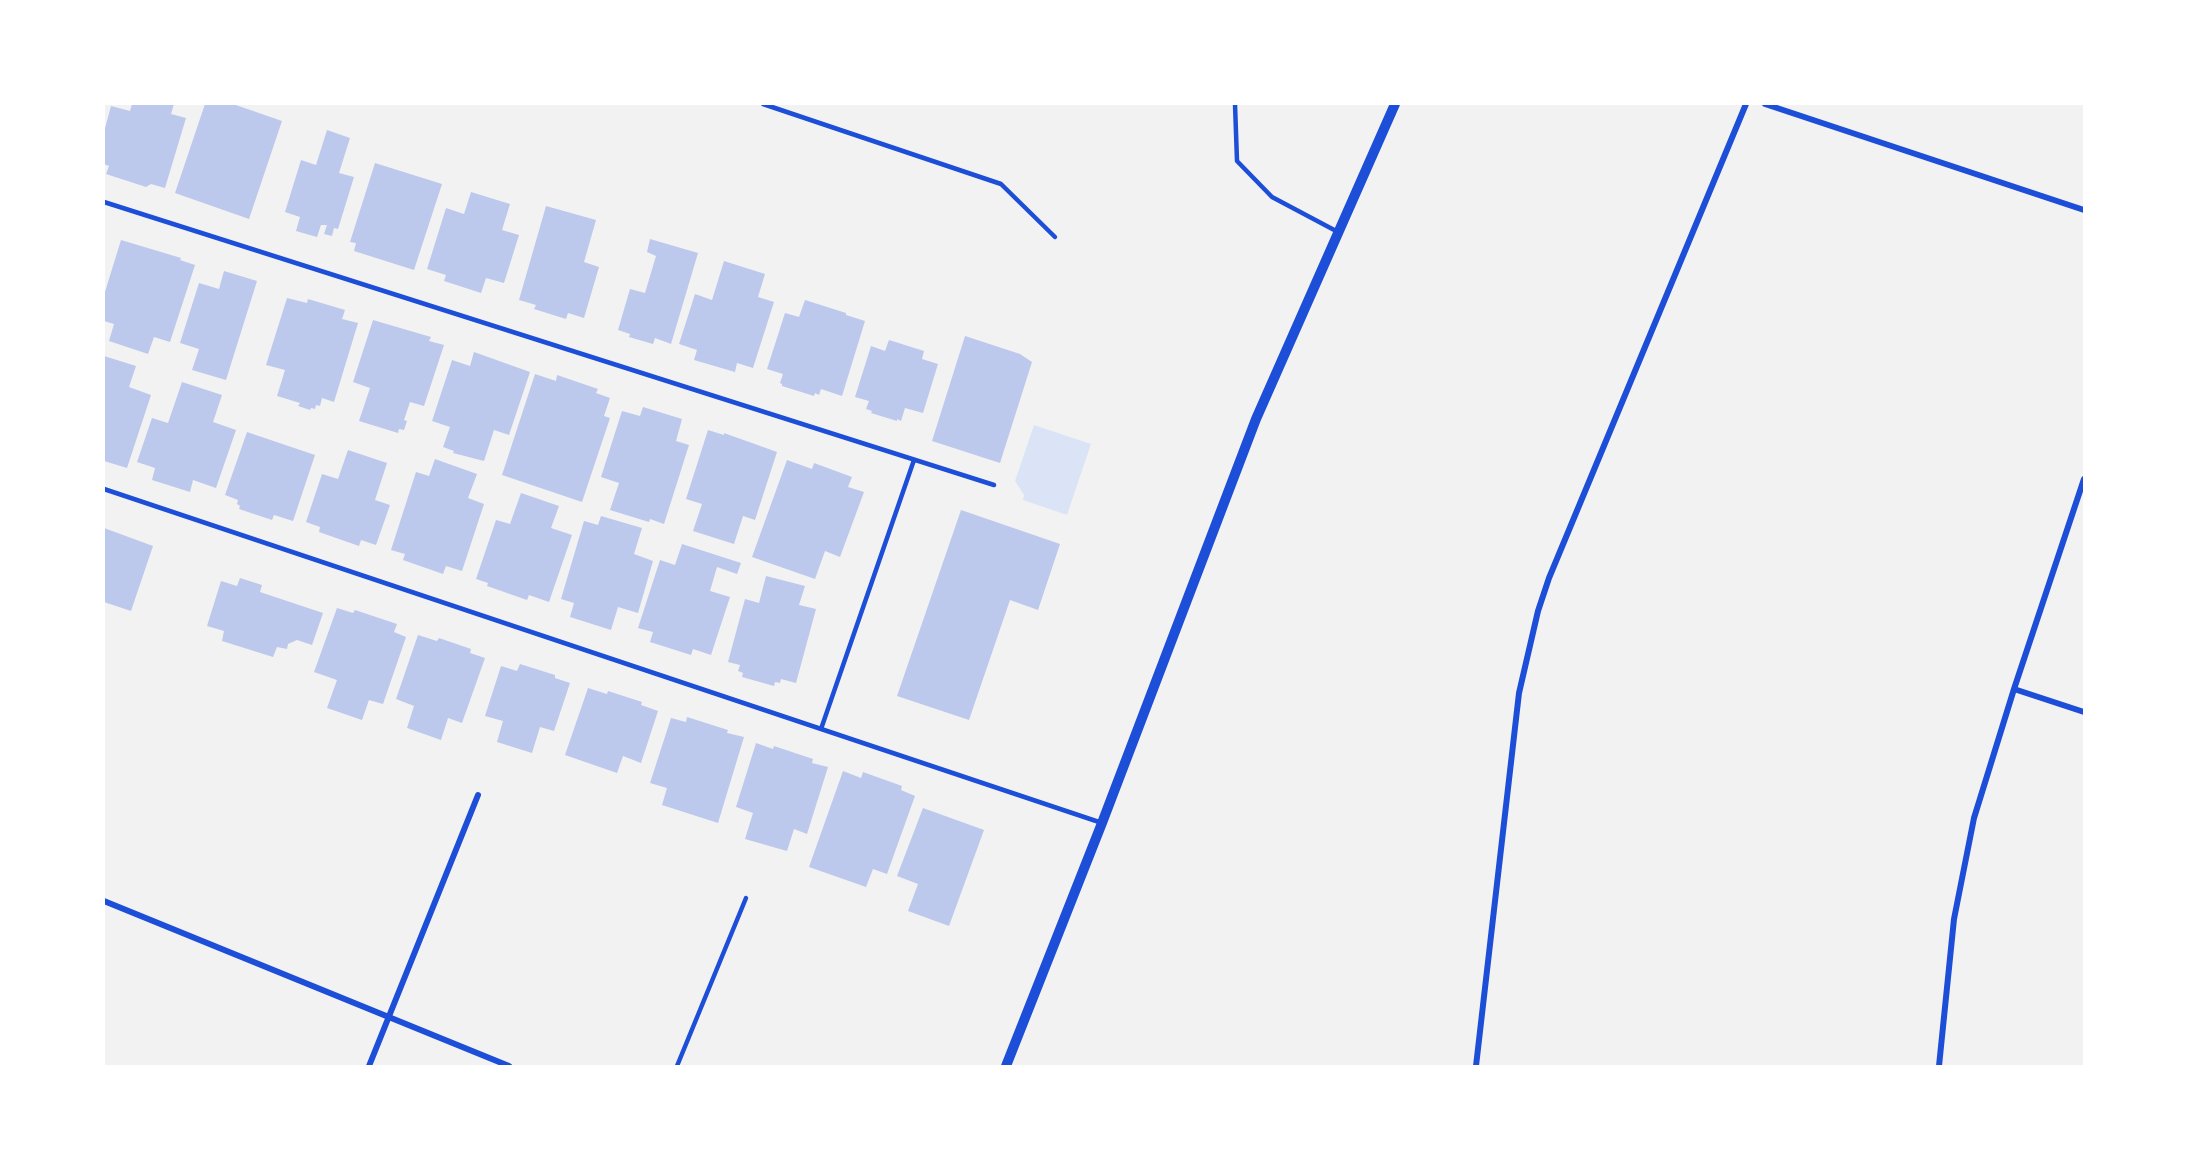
<!DOCTYPE html>
<html>
<head>
<meta charset="utf-8">
<style>
  body { margin:0 }
  #map { position:relative; width:2188px; height:1170px; overflow:hidden; background:#f2f2f2; font-family:Signika,sans-serif }
  canvas { display:block }
  .frame { position:absolute; inset:0; border:105px solid #fff; pointer-events:none }
</style>
</head>
<body>
<div id="map">
<canvas width="2188" height="1170"></canvas>
<div class="frame"></div>
</div>
<script>
const g = document.querySelector('canvas').getContext('2d');
g.lineJoin = 'round';
function paint(path, color) { g.fillStyle = color; g.fill(path, 'evenodd'); }
const shape = rows => new Path2D(rows.map(r => 'M' + r).join(''));
function strokePath(path, color, width, dash) { g.strokeStyle = color; g.lineWidth = width; g.lineCap = dash ? 'butt' : 'round'; g.setLineDash(dash || []); g.stroke(path); }
const green = shape([
  [1034,425,1091,444,1067,515,1023,500,1024,495,1015,481]
]);
const building = shape([
  [132,104,174,104,171,114,186,118,165,188,151,184,146,187,106,174,109,166,104,164,104,132,111,106,130,111],
  [205,104,233,104,282,121,249,219,175,193],
  [327,130,350,138,339,173,354,177,338,229,334,228,332,236,324,234,327,225,321,225,317,237,296,231,300,217,285,212,301,160,316,165],
  [375,163,442,184,414,270,354,251,356,243,350,242],
  [471,192,510,204,502,230,519,235,504,283,486,278,481,293,444,281,446,275,427,269,446,208,464,214],
  [546,206,596,220,584,262,599,267,584,318,568,313,566,319,534,309,536,305,519,300],
  [650,239,698,253,671,344,655,338,653,344,629,337,630,334,618,330,630,289,645,293,656,256,647,252],
  [121,240,181,258,180,260,195,265,170,342,154,337,148,354,109,341,114,324,104,321,104,295],
  [724,261,765,274,758,297,774,302,753,368,737,363,735,372,694,360,697,350,679,344,695,294,712,300],
  [224,271,257,281,226,380,192,370,199,349,180,343,199,283,219,289],
  [287,298,307,303,308,299,345,310,342,319,358,323,334,402,322,398,320,406,316,405,315,409,311,408,310,410,298,406,300,403,277,396,285,370,266,365],
  [805,300,846,313,846,315,865,321,842,396,821,389,819,395,815,393,814,396,782,386,782,384,780,383,783,374,767,369,785,313,799,317],
  [373,320,431,337,429,341,444,345,424,406,410,402,404,420,407,421,404,430,399,429,398,433,359,421,370,388,353,382],
  [965,336,1020,354,1032,362,1000,463,932,441],
  [889,340,924,351,922,359,938,364,923,413,905,408,901,421,897,419,897,421,871,413,872,411,866,409,869,401,855,397,871,346,885,351],
  [474,352,530,372,509,435,494,430,484,461,453,453,454,451,443,447,450,427,432,421,452,360,470,366],
  [104,356,136,366,129,387,151,395,127,468,104,461],
  [535,374,556,381,557,375,598,389,596,393,610,398,604,416,610,418,582,502,502,475],
  [182,382,222,395,213,422,236,430,216,488,193,480,190,492,152,480,155,468,137,462,152,418,168,423],
  [643,407,682,419,676,441,689,445,664,524,650,519,649,522,610,510,619,483,601,477,622,411,640,416],
  [708,430,724,435,724,433,777,452,755,520,743,516,734,544,693,531,702,504,686,499],
  [247,432,315,455,293,521,274,515,272,520,239,509,240,506,237,504,238,500,225,495],
  [348,450,387,463,375,500,390,505,376,545,361,540,359,546,319,532,320,527,306,522,322,474,338,479],
  [435,459,477,474,468,498,484,504,462,571,446,566,443,574,403,560,405,554,391,550,416,472,429,476],
  [787,460,812,469,814,463,852,477,848,487,864,492,840,557,825,551,815,579,752,557],
  [521,493,559,506,551,528,572,535,549,602,529,595,527,600,487,586,488,583,476,579,496,520,510,524],
  [961,510,1060,544,1038,610,1010,600,969,720,897,696],
  [601,516,642,528,634,554,653,561,638,613,618,607,611,630,570,617,574,603,561,599,584,521,598,525],
  [104,528,153,546,131,611,104,602],
  [682,544,741,563,737,574,717,567,710,591,730,597,711,655,693,649,691,655,650,642,653,632,638,628,660,560,675,565],
  [766,576,805,586,799,605,816,609,796,683,781,679,780,683,775,682,774,686,742,677,743,673,738,671,740,665,728,662,745,599,759,603],
  [240,578,262,585,260,592,323,613,312,645,297,640,288,644,287,649,277,647,273,657,222,641,224,631,207,626,221,581,237,586],
  [337,608,353,613,355,610,397,624,394,632,406,637,383,704,369,700,362,720,327,708,337,680,314,672],
  [418,635,437,641,439,638,471,649,470,653,485,658,462,723,448,718,441,740,407,728,414,706,396,699],
  [520,664,555,675,555,678,570,683,554,731,540,727,532,753,497,742,503,721,485,716,501,666,517,671],
  [588,688,607,694,608,691,642,702,641,705,658,711,641,763,623,756,617,773,565,755],
  [687,717,728,730,727,733,744,737,718,823,662,805,667,788,650,783,671,718,686,722],
  [756,743,773,749,774,746,813,759,812,763,828,767,807,834,794,829,787,851,745,839,753,813,736,807],
  [843,771,861,778,863,772,902,786,901,790,915,796,887,874,873,869,866,887,809,867],
  [923,808,984,830,949,926,908,911,918,884,897,876]
]);
const service = shape([
  [763,104,1001,184,1055,237],
  [1235,104,1237,161,1272,197,1338,232],
  [104,202,994,485],
  [104,489,1102,823],
  [821,729,914,460],
  [677,1066,746,898]
]);
const minor = shape([
  [1765,104,2084,210],
  [2014,689,2084,712],
  [104,901,509,1066],
  [369,1066,478,795],
  [1476,1066,1519,693,1538,611,1549,578,1746,104],
  [1939,1066,1954,919,1974,818,2014,689,2084,479]
]);
const tertiary = shape([
  [1006,1066,1102,823,1256,419,1395,104]
]);
paint(green, '#dbe4f7');
paint(building, '#bdc9ec');
strokePath(service, '#1d4ed8', 4.5);
strokePath(minor, '#1d4ed8', 6);
strokePath(tertiary, '#1d4ed8', 10);
</script>
</body>
</html>
